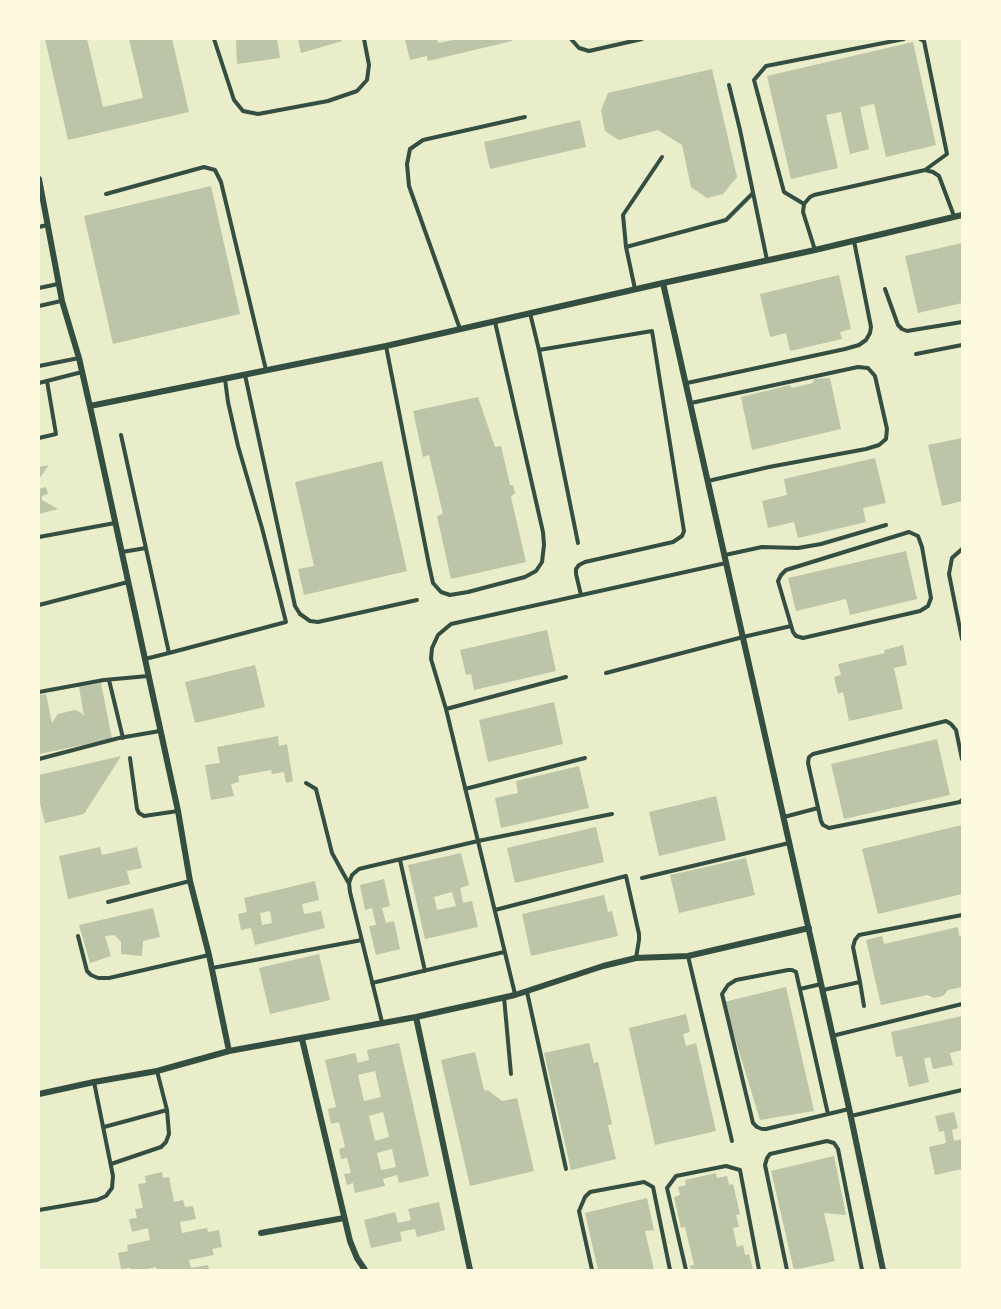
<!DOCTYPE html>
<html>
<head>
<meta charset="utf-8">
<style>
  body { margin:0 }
  #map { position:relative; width:1001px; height:1309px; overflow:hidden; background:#e9edc9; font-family:Karla,sans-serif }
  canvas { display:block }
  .frame { position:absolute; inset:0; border:40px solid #fefae0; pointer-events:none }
</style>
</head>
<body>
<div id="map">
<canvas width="1001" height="1309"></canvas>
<div class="frame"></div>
</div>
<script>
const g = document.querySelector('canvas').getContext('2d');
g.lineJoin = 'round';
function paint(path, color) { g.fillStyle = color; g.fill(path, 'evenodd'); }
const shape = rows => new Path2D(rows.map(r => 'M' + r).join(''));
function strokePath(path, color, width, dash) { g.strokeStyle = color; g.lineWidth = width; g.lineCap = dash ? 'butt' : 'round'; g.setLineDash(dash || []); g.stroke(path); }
const building = shape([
  [45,39,87,39,103,107,143,98,129,39,172,39,189,112,68,140],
  [236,39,277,39,280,58,237,64],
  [298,39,341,39,342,41,301,53],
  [405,39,437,39,438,43,458,39,512,39,512,41,428,61,427,56,410,60],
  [913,42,936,145,886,157,874,104,860,107,869,149,850,154,841,112,826,115,838,168,791,179,767,76],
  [712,69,737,177,723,194,707,198,691,187,682,145,658,130,619,140,605,131,601,110,608,93],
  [580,120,586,147,490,169,484,142],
  [211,186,240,314,113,344,84,216],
  [962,243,962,303,918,313,905,256],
  [839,275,851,329,840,332,842,339,790,351,786,333,770,337,760,294],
  [830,378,841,429,752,450,741,397,790,385,792,388,813,383,814,379],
  [478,397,495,447,501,446,510,485,513,485,515,493,511,497,526,562,451,579,437,516,443,514,429,455,423,457,413,411],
  [962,438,962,501,942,506,928,445],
  [875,458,886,503,863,508,866,522,798,538,794,522,768,528,762,501,787,495,784,479],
  [382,461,407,571,304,595,298,569,314,566,295,482],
  [49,465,39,479,39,467],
  [46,487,48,494,42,496,42,500,58,509,39,514,39,489],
  [906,551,917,599,850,615,846,599,796,611,788,578],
  [547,630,556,671,474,690,471,674,466,675,460,650],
  [903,645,907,665,894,668,903,709,849,721,843,692,838,694,834,677,841,675,838,664,885,653,884,650],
  [255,665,265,707,195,723,185,682],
  [101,683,112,739,39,754,39,695,46,694,52,723,58,714,75,710,80,712,84,716,79,687],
  [554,702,563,744,488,762,479,720],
  [278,736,279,746,287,744,293,781,286,783,284,772,272,774,271,770,238,776,239,782,231,784,234,796,211,800,205,765,220,763,217,747],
  [937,739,950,795,844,819,831,764],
  [121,756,84,814,45,823,39,799,39,775],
  [579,766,589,808,501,828,495,798,518,793,516,781],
  [716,796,726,840,659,856,649,812],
  [962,825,962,894,878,914,862,849],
  [596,827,604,862,515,883,507,848],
  [100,847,102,855,137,847,142,868,127,871,130,884,68,899,59,856],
  [461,853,469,885,460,888,463,903,472,901,478,927,425,939,408,865],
  [452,892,456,906,437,910,434,897],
  [746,858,755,895,679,913,670,875],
  [384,879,390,906,382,908,386,923,394,921,400,949,376,955,369,926,376,925,372,908,365,910,360,885],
  [315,881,319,900,302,904,304,914,321,911,325,928,255,945,251,928,241,930,238,914,247,912,244,898],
  [270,911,272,923,262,925,260,913],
  [604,895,608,912,612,911,618,936,531,956,522,914],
  [153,908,160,937,143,941,142,956,121,954,121,942,115,935,105,936,111,956,90,963,79,925],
  [958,927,959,936,962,936,962,987,948,990,944,995,939,997,934,998,927,995,881,1005,866,940,882,936,884,944],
  [319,954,330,1000,270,1014,259,968],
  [786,987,814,1111,760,1120,724,1002],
  [686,1014,690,1032,683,1034,686,1046,696,1043,716,1131,655,1145,629,1028],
  [962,1016,962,1050,950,1053,953,1065,933,1069,930,1057,924,1059,929,1082,909,1087,902,1056,896,1057,891,1032],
  [399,1043,429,1176,399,1183,397,1175,383,1179,385,1186,355,1193,353,1183,347,1185,344,1174,351,1173,347,1158,341,1159,339,1149,345,1147,339,1122,331,1124,328,1109,336,1107,325,1060,355,1053,358,1063,369,1060,367,1050],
  [375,1071,381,1097,364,1101,358,1075],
  [383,1112,389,1137,375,1141,369,1116],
  [392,1149,396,1167,381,1170,377,1153],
  [589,1043,594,1063,598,1062,612,1124,608,1125,616,1159,571,1170,544,1053],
  [475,1052,484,1090,489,1091,502,1101,517,1098,534,1171,470,1186,441,1060],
  [954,1112,958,1128,952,1130,954,1141,962,1139,962,1169,935,1175,929,1147,946,1143,944,1131,939,1132,935,1116],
  [834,1156,846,1215,824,1213,835,1261,794,1270,771,1171],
  [162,1172,163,1178,169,1177,174,1202,183,1200,185,1207,193,1206,196,1219,180,1222,182,1233,207,1228,208,1232,219,1230,222,1247,212,1249,214,1255,189,1260,191,1268,208,1265,209,1270,157,1270,156,1267,143,1270,131,1270,130,1268,121,1269,118,1253,128,1251,127,1245,150,1240,148,1228,132,1232,129,1219,137,1218,135,1209,143,1208,138,1184,146,1183,145,1176],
  [716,1173,717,1178,727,1176,729,1185,733,1184,740,1214,736,1215,739,1227,733,1228,737,1247,743,1245,745,1255,749,1254,753,1270,691,1270,690,1266,694,1265,685,1227,681,1228,674,1197,680,1195,678,1187,686,1185,685,1180],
  [647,1198,654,1230,645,1231,654,1270,598,1270,585,1213],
  [439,1202,445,1230,417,1237,415,1229,400,1232,402,1241,371,1248,364,1220,395,1212,398,1223,411,1220,408,1209]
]);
const service = shape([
  [214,39,234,100,243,111,258,114,328,101,357,91,367,80,369,65,364,39],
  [571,39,579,48,589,51,642,39],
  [920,39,924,41,947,154,925,170],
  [729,85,740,130,767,260],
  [106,194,204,167,215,170,221,182,266,370],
  [804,204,784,192,754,80,766,66,904,39],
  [39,227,47,225],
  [626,247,623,215,662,157],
  [815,250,803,212,804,204,810,197,814,195,925,170,933,172,939,176,954,216],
  [39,288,58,284],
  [635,289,626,247,726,220,753,193],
  [885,289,898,325,902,329,907,331,962,322],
  [39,306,61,301],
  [530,313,539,350,578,543],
  [460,329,409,186,407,164,410,149,423,140,525,117],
  [386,346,429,565,433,583,441,592,450,595,468,592,525,577,536,571,542,562,544,545,543,532,495,322],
  [539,350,652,331,684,531,682,536,673,542,585,562,579,565,576,569,576,574,581,595],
  [916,354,962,345],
  [39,366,79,358],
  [245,375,295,606,300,614,310,621,318,622,417,600],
  [39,383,82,372],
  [687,383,845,349,859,345,866,340,870,333,871,327,854,241],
  [691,403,858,367,868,368,875,376,887,429,886,439,879,445,866,449,769,467,708,481],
  [121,435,169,653],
  [39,438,56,434,47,381],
  [909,532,918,536,922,547,931,598,928,606,920,611,803,638,796,636,793,632,778,581,781,575,786,570,909,532],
  [39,537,115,523],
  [962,549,952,558,949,574,962,639],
  [122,552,146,548],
  [725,555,762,547,798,548,821,544,886,525],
  [39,605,128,582],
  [145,659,169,653,286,622,262,528,238,446,228,402,225,379],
  [606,673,743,637,791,626],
  [109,680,123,738],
  [39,692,104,680,148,676],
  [446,709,566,677],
  [130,758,137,809,139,813,144,816,178,811],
  [39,759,119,738,160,731],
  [962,759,956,730,951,724,946,721,813,754,809,757,808,763,821,821,823,825,829,828,960,802,962,800],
  [306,783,316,789,332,853,348,882],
  [465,789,585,758],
  [784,817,818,808],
  [400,860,425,971],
  [642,878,789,843],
  [108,902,190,881],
  [495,910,626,876,639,934,639,940,636,958],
  [78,936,87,971,91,975,98,978,109,978,209,955],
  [688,956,732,1141],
  [212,968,362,940],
  [860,982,864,1006],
  [372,983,504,952],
  [800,989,821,984],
  [823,990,860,982,853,947,855,940,859,935,962,915],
  [527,992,566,1169],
  [515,994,446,709,431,659,432,648,438,635,451,624,726,563],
  [504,997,511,1074],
  [382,1022,350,892,349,883,352,875,359,869,367,867,478,841,612,814],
  [832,1036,962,1004],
  [828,1114,796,972,792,970,788,970,736,980,728,985,722,994,753,1123,757,1127,762,1129,766,1129,849,1109],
  [851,1116,962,1090],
  [104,1127,167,1110],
  [111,1164,161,1147,166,1142,169,1134,167,1110,157,1071],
  [39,1210,97,1200,106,1196,112,1188,113,1176,94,1082],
  [592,1270,579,1211,585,1197,590,1192,644,1182,653,1187,670,1270],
  [686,1270,667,1188,676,1176,726,1166,740,1170,759,1270],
  [787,1270,765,1165,767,1158,770,1154,827,1141,834,1143,838,1149,862,1270]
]);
const minor = shape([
  [39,179,62,301,79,358,95,429,178,811,190,881,209,955,229,1051],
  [663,283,849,1108,883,1270],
  [90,406,386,346,663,283,815,250,962,215],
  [416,1017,470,1270],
  [302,1039,350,1241,357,1258,365,1270],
  [39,1094,94,1082,157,1071,229,1051,416,1017,515,995,603,966,636,958,688,956,809,928],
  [261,1233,344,1218]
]);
paint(building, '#bcc5a7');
strokePath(service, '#344e41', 4);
strokePath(minor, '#344e41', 6);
</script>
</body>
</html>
